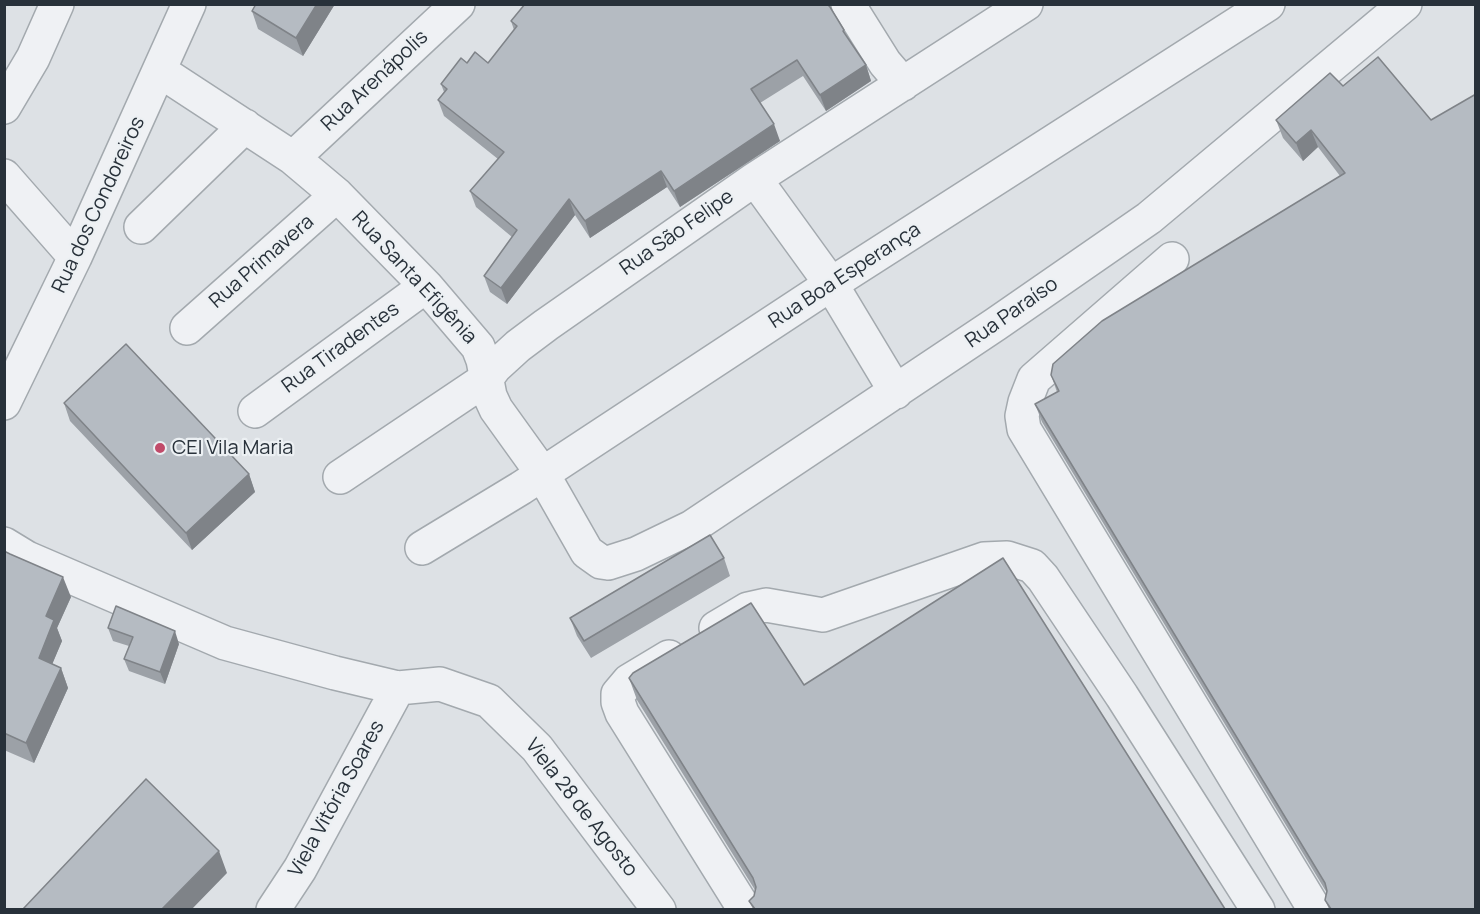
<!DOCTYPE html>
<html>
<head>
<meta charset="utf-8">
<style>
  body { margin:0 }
  #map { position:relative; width:1480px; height:914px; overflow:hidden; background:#dde1e5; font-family:Manrope,sans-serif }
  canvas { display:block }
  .frame { position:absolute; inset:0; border:6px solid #28313a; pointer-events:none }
</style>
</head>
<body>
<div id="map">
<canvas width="1480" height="914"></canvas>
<div class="frame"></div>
</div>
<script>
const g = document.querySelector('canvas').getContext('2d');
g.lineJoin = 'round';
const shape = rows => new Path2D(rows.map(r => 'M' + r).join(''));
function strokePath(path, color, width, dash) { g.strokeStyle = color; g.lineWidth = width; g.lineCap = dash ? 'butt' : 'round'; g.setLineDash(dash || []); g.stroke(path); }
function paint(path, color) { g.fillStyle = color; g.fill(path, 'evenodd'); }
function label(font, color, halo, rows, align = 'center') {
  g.font = font + ' Manrope,sans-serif'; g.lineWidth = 4.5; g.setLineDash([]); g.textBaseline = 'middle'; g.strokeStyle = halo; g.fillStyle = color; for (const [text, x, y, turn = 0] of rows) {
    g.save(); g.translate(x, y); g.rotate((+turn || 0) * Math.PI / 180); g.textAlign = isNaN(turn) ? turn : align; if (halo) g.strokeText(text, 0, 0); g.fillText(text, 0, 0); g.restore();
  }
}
const minor = shape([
  [848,4,885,63,903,84],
  [160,71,293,158,337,195,426,286,478,347,483,360,490,396,496,409,542,473,587,552,601,562,608,563,636,554,692,527,996,324,1149,218,1405,4],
  [4,107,33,58,57,4],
  [293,158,458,4],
  [4,176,75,257],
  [755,179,831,284,896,392],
  [141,227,245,126],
  [1172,259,1034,379,1025,402,1022,416,1024,429,1315,910],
  [187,328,337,195],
  [4,403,75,257,189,4],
  [255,411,426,286],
  [340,477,486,379,495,367,518,346,546,325,755,179,1026,4],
  [4,544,27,558,225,643,335,673,398,688,440,684,489,701,537,748,659,910],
  [422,548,521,488,831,284,1268,4],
  [716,628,748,609,766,605,823,615,984,559,1007,558,1032,566,1043,578,1122,696,1258,910],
  [669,657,629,681,618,694,618,702,622,713,745,910],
  [273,910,300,869,398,688]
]);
const wall = shape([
  [335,4,303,56,258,29,252,11],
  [511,21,844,30,847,38,866,65,871,81,826,111,803,76,760,103,780,141,680,207,667,187,590,238,575,215,507,304,490,292,484,276,512,237,476,207,470,191,498,159,444,116,438,100,444,92,441,84,467,63,488,63,514,30],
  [1343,86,1431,120,1476,909,1329,909,1325,900,1327,893,1042,422,1035,404,1057,392,1051,375,1340,176,1318,147,1303,161,1283,138,1276,120],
  [64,403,249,474,255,492,192,550,70,421],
  [4,551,71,597,57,628,62,641,52,664,61,668,68,688,34,763,4,750],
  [724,558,730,576,591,658,577,636,570,618],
  [108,628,179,644,165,684,129,671,124,659,129,646,113,641],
  [629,678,804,685,1225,909,753,909,749,901,754,896,755,890,637,700]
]);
const shadedWall = shape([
  [317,4,335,4,303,56,296,38],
  [866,65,871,81,826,111,820,95],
  [774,124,780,141,680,207,674,191],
  [1311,130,1318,147,1303,161,1296,143],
  [661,171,667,187,590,238,585,221],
  [569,199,575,215,507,304,501,288],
  [249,474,255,492,192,550,186,533],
  [63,577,71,597,57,628,62,641,46,679,39,658,46,616],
  [175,631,179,644,165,684,160,672],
  [61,668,68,688,34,763,26,743],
  [219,851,227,873,192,909,162,909]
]);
const building = shape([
  [256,4,317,4,296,38,252,11,256,4],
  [525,4,827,4,830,7,844,30,843,31,866,65,820,95,797,60,751,89,774,124,674,191,661,171,585,221,569,199,501,288,484,276,517,230,470,191,504,152,438,100,447,89,441,84,461,58,467,63,475,52,488,63,517,26,511,21,525,4],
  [1378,57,1431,120,1476,94,1476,909,1331,909,1325,900,1327,891,1325,883,1035,404,1059,391,1051,375,1053,364,1102,321,1345,173,1311,130,1296,143,1276,120,1330,73,1343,86,1378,57],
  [126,344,249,474,186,533,64,403,126,344],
  [710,535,724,558,584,641,570,618,710,535],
  [4,551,10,554,63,577,46,616,54,620,39,658,61,668,26,743,4,733,4,551],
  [1003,558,1225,909,755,909,749,901,754,896,756,887,753,878,629,678,633,673,751,603,804,685,1003,558],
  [116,606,175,631,160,672,124,659,133,637,108,628,116,606],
  [146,779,219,851,162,909,23,909,146,779]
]);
const markers = [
  [160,448,6,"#c14b6a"]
];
const streetNames = [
  ["Rua Arenápolis",375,81,-43],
  ["Rua dos Condoreiros",99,205,-65],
  ["Rua São Felipe",677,233,-35],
  ["Rua Primavera",262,262,-41],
  ["Rua Boa Esperança",845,276,-33],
  ["Rua Santa Efigênia",414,278,47],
  ["Rua Paraíso",1012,313,-35],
  ["Rua Tiradentes",341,348,-36],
  ["Viela Vitória Soares",337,799,-61],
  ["Viela 28 de Agosto",581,808,52]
];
const poiNames = [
  ["CEI Vila Maria",172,448]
];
strokePath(minor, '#a3a9ae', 36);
strokePath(minor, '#eff1f4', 33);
paint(wall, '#9ca1a7');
paint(shadedWall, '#7f8388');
paint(building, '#b5bbc2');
strokePath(building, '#7f8388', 1.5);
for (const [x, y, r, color] of markers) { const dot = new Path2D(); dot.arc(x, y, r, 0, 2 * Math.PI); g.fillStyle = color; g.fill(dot); strokePath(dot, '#ecf0f3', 2); }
label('20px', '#28313a', '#ecf0f3', streetNames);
label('20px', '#28313a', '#ecf0f3', poiNames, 'left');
</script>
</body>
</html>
